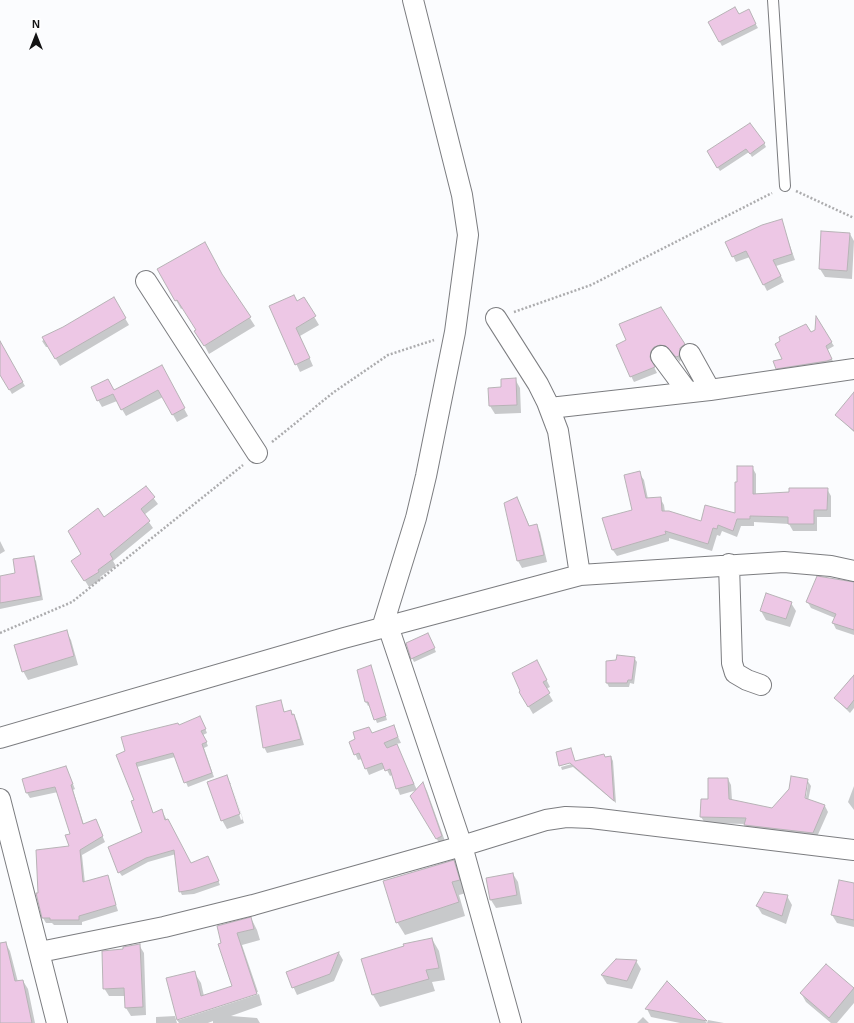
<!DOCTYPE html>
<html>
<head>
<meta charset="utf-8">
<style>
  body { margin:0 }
  #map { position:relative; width:854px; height:1023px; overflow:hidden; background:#fbfcfe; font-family:Arial,sans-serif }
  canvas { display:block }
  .north { position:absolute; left:16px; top:16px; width:40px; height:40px; -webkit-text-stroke:3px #fff; paint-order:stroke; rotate:0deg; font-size:11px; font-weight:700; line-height:16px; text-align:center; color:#131314 }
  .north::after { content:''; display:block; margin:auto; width:14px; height:18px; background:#131314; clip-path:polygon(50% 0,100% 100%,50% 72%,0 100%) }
</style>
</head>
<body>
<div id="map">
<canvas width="854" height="1023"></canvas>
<div class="north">N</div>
</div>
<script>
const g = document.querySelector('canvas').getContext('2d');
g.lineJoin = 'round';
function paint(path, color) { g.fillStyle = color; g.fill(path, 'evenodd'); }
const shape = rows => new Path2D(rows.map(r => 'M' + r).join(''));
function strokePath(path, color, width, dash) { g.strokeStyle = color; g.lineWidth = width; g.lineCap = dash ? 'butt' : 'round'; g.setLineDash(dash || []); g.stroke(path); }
const shadow = shape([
  [748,11,758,28,722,46,709,22,739,16],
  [764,143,766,147,752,157,749,152,720,171,708,152],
  [781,220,795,260,776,266,784,282,767,291,750,257,736,262,733,256],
  [850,234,854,241,852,279,825,277,820,269],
  [158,269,224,278,255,326,209,354,197,331,183,308,181,309],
  [113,298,129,325,60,366,49,347,46,347,42,341],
  [303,298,319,325,300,336,313,366,300,372,270,307,297,302],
  [816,319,834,346,827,350,834,363,779,372,777,368,784,359,816,330],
  [627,340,684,344,687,350,683,353,680,362,670,351,663,350,653,357,652,363,657,373,634,382,631,376],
  [9,359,25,386,12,394,0,373,0,364],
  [165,373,188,416,177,422,163,397,126,416,117,401,102,407,98,400,114,391],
  [515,379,520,388,521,413,495,414,490,406],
  [854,400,854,432,836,415],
  [752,467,756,474,756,495,827,489,831,496,831,517,817,517,817,531,793,531,789,524,754,522,754,526,741,526,737,537,722,531,720,536,717,535,712,551,669,538,669,541,617,556,612,549,633,511,639,473,644,480,648,499,660,498,664,505,665,512,702,522,736,514,738,483],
  [145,487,158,504,144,515,153,528,113,561,116,566,100,577,102,579,89,587,76,567,82,554],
  [517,498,530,527,536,525,540,532,547,562,522,568,518,561,505,503],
  [0,541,5,551,0,554],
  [33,557,36,561,43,600,0,609,0,577,16,574],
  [854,583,854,635,836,629,833,623,835,618,811,608,807,601],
  [791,603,796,611,790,627,766,620,761,611],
  [66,631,71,640,78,665,28,680,23,671],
  [430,639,436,652,414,662,412,658],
  [634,658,637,662,634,684,630,683,629,687,609,687,607,683],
  [371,666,387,720,377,723,370,705,368,706,366,702],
  [541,669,550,687,546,689,553,701,533,714,520,692],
  [851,678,854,680,854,708,850,713,835,698],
  [280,701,285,713,291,711,297,721,304,745,267,753,264,747],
  [202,721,207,733,203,735,208,746,204,748,214,777,188,787,175,757,137,767,153,814,162,811,191,864,210,861,220,885,194,894,182,895,180,891,176,854,148,862,122,876,119,872,143,832,136,801,117,755,179,726],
  [393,726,401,743,396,744,417,790,400,795,392,775,390,776,386,768,369,775,362,759,358,760,350,742],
  [611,757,613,761,616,803,573,767,562,770,561,767,575,763,575,761],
  [66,767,75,789,73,790,84,825,98,826,105,842,82,855,85,883,107,876,118,911,82,922,82,925,54,925,52,923,46,923,43,918,39,894,70,847,71,834,58,792,30,798,27,793],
  [226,776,231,784,229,784,241,820,243,819,231,784,244,823,227,829,222,820],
  [728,779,731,785,732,800,773,809,807,780,811,786,808,801,825,806,828,812,816,839,749,831,745,824,705,823,701,817,702,800,709,800],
  [806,784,808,784,805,803,803,803],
  [423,784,427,791,446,844,441,846,411,796],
  [854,786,854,810,848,802],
  [454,861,461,874,466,893,459,895,465,916,405,935,397,922],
  [513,874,518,882,522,904,496,908,491,900,487,879],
  [854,884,854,927,837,923,832,915],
  [787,896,792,905,786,924,762,914,757,906],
  [251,918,257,930,260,940,242,945,258,992,179,1018,179,1020,259,994,262,1005,231,1016,257,1018,260,1023,213,1023,213,1021,208,1023,179,1023,177,1020,194,972,201,983,204,996,233,987,222,943],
  [432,939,439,951,445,980,432,982,435,991,380,1007,373,995,362,960],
  [5,942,10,951,18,982,23,981,28,989,35,1023,0,1023,0,943],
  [139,945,144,953,146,1015,131,1016,126,1008,126,996,109,996,104,988,124,950],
  [339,953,343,960,334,981,297,995,287,973],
  [616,960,636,961,641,969,632,989,607,984,602,976],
  [826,965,854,989,854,1003,837,1023,831,1023,806,1002,801,993],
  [668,983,707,1023,680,1023,651,1017,647,1009],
  [175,1016,177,1023,156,1023,156,1017],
  [643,1017,649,1023,637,1023],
  [708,1020,724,1023,707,1023]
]);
const building = shape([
  [735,7,739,14,749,9,756,24,719,42,708,22,735,7],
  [750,123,765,143,750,154,746,149,717,168,707,151,750,123],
  [782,219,792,254,773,260,781,276,763,285,746,251,732,257,725,242,762,225,782,219],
  [821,231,850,233,847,271,819,269,821,231],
  [205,242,222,274,251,317,204,346,194,331,196,330,177,300,175,301,157,269,205,242],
  [294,295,297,301,304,297,316,316,296,328,310,358,295,365,269,306,294,295],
  [114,297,126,318,55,359,42,337,63,327,114,297],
  [661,307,685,344,680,348,679,356,676,357,666,346,660,345,654,347,651,351,650,357,655,367,630,377,616,345,626,340,619,324,661,307],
  [816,316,832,342,826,346,832,359,827,361,776,369,773,361,782,359,775,344,780,341,779,337,806,324,811,332,815,330,816,316],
  [0,341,23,382,9,390,0,375,0,341],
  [162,365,185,408,172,415,158,390,121,410,113,394,97,401,91,387,108,379,114,390,162,365],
  [516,378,517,405,489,406,488,388,501,387,501,379,516,378],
  [854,392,854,431,835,415,854,392],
  [737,466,753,466,753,494,789,492,789,488,828,488,827,510,814,510,814,524,788,524,788,517,750,516,750,519,737,519,733,531,718,525,717,529,713,528,708,544,665,531,666,534,612,550,602,518,632,510,624,475,640,471,646,498,661,497,662,511,669,511,701,521,705,505,735,513,735,482,737,482,737,466],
  [146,486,155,497,141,509,150,521,110,554,113,559,98,570,99,572,84,581,71,561,81,554,68,531,98,508,104,517,146,486],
  [517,497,529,526,537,524,544,555,517,561,504,503,517,497],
  [34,556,41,596,0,603,0,576,15,573,13,559,34,556],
  [817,576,854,582,854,630,832,623,836,614,806,602,817,576],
  [766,593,792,602,786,619,760,611,766,593],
  [67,630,74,656,22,672,14,645,67,630],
  [428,633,435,648,411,659,406,643,428,633],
  [617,655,635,657,632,680,628,680,627,683,606,683,606,661,616,660,617,655],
  [537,660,547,680,543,682,550,693,528,707,519,692,520,691,512,673,537,660],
  [371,665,386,716,374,720,368,702,365,702,357,670,371,665],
  [854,675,854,700,847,709,834,698,854,675],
  [281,700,284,712,291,710,292,715,294,714,301,739,263,748,256,706,281,700],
  [200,716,206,729,201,731,207,742,202,744,212,773,184,783,173,753,136,763,153,813,162,809,165,820,168,819,191,863,208,856,219,881,191,890,179,892,174,850,146,858,118,873,108,847,142,832,131,801,134,800,116,755,125,751,121,737,178,723,179,725,200,716],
  [394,725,398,737,384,743,387,748,397,744,414,784,396,789,390,769,385,771,382,763,365,769,359,753,354,755,349,742,355,739,353,732,369,727,372,733,394,725],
  [571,748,575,761,604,754,605,757,611,756,614,801,570,763,559,766,556,752,571,748],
  [66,766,73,784,71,785,83,824,96,819,103,836,80,850,83,882,108,875,116,905,79,916,79,920,50,920,50,918,42,918,36,893,38,893,36,850,69,846,65,835,70,834,55,787,26,793,22,779,66,766],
  [227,775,240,814,221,821,207,782,227,775],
  [791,776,808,779,805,798,825,805,813,833,744,825,746,818,700,817,701,799,708,799,708,778,728,778,729,799,772,808,789,789,791,776],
  [423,782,442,836,436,839,410,796,423,782],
  [454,860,460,880,452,882,459,902,396,923,383,881,454,860],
  [513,873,517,895,490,900,486,878,513,873],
  [839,880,854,883,854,920,831,915,839,880],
  [764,892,788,895,782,916,756,906,764,892],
  [251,917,254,929,237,933,257,994,177,1020,166,978,195,971,201,996,232,986,218,944,221,943,217,926,251,917],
  [432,938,439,968,426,970,429,979,372,995,361,959,404,946,403,944,432,938],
  [6,942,15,981,23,980,32,1023,0,1023,0,943,6,942],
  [140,944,143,1007,125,1008,124,988,103,989,102,951,123,949,123,947,140,944],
  [339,952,330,974,292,988,286,972,339,952],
  [616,959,637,960,627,981,601,975,616,959],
  [826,964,854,988,829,1018,800,993,826,964],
  [667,981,707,1021,645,1009,667,981]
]);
const path = shape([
  [796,191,854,218],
  [514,312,591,285,772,193],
  [272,442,334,392,388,355,434,340],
  [0,633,72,602,243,465]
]);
const service = shape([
  [773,0,785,186]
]);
const minor = shape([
  [146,281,257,453],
  [496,318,538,384,547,402,558,431,580,575],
  [690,354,710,390],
  [661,356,687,391],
  [550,408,710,390,854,369],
  [729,564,732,663,735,673,747,680,761,685],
  [388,626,462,846,511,1023],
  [382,628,416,518,426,476,455,332,468,235,462,195,413,0],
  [0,738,344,638,580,575,784,562,831,566,854,571],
  [0,799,57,1023],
  [40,952,164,927,253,905,462,846,546,820,566,817,591,818,854,850]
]);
paint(shadow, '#0003');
paint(building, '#edc7e5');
strokePath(building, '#b7b3b6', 1);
strokePath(service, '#7c7d80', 12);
strokePath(minor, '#7c7d80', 22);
strokePath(path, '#acacae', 2.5, [2, 2]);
strokePath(service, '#fff', 10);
strokePath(minor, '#fff', 20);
</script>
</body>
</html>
